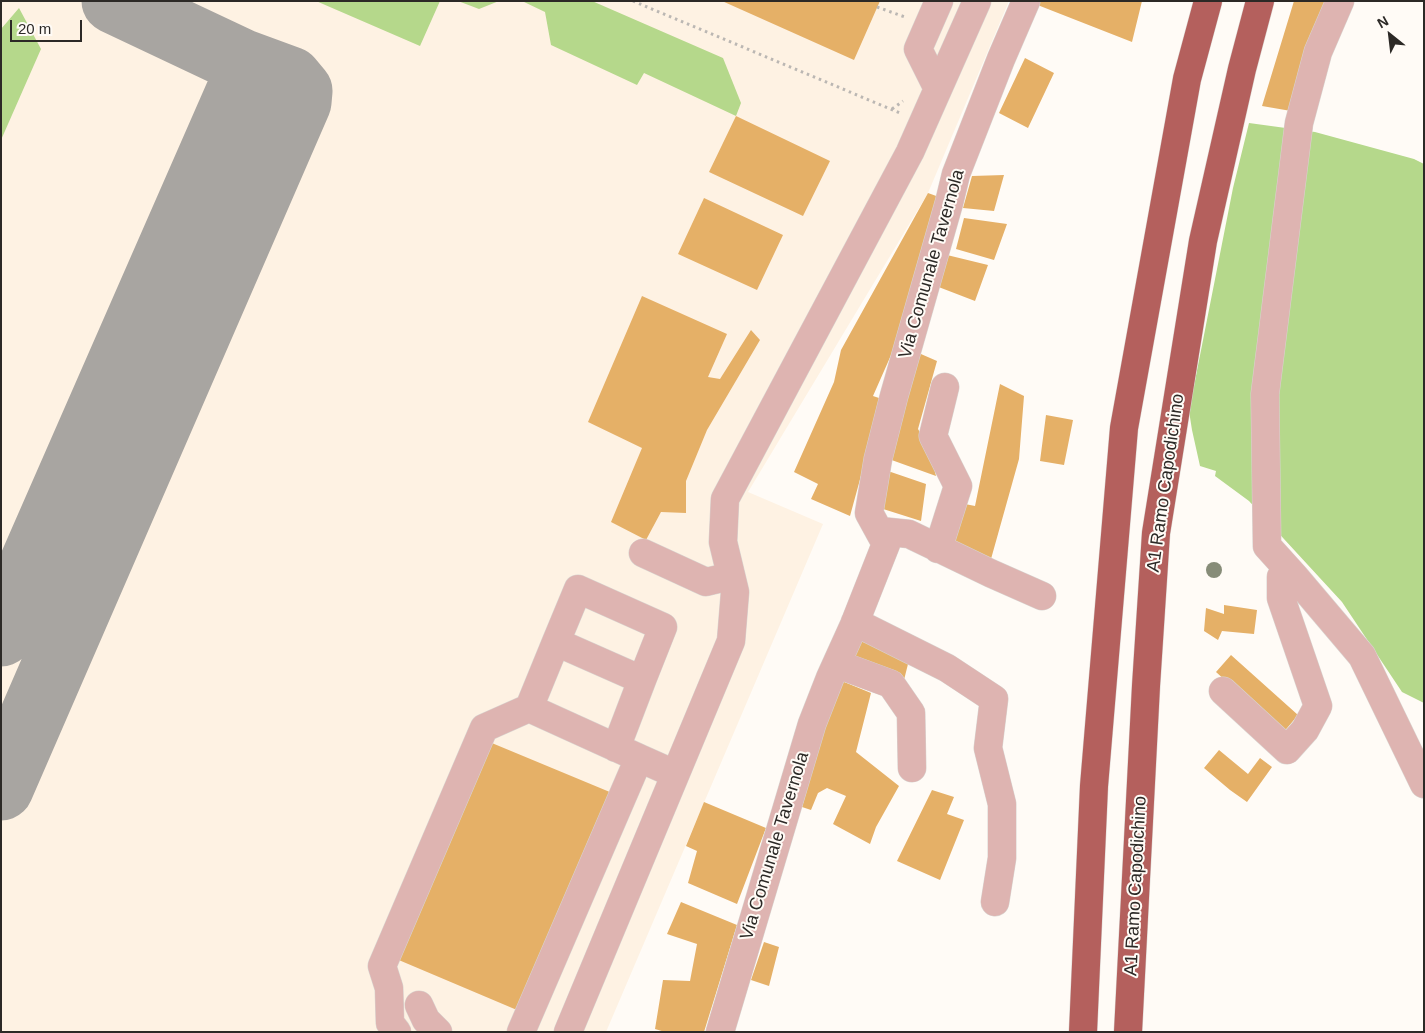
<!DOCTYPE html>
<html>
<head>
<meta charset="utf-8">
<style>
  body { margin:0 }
  #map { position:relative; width:1425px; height:1033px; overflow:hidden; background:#fffbf6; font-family:Helvetica,sans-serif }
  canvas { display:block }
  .frame { position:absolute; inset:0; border:2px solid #2c2926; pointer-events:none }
  .north { position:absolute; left:1365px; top:10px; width:50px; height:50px; -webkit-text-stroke:4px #fffbf6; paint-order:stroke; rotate:331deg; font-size:14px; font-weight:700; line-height:20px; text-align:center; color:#2c2926 }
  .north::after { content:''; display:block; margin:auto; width:18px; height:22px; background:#2c2926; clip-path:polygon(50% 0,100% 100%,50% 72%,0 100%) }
  .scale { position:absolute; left:10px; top:20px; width:72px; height:22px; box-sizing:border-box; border:2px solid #2c2926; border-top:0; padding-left:6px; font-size:15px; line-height:18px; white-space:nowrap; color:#2c2926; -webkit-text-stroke:4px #fffbf6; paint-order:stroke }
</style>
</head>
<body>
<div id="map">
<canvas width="1425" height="1033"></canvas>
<div class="frame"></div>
<div class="north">N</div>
<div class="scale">20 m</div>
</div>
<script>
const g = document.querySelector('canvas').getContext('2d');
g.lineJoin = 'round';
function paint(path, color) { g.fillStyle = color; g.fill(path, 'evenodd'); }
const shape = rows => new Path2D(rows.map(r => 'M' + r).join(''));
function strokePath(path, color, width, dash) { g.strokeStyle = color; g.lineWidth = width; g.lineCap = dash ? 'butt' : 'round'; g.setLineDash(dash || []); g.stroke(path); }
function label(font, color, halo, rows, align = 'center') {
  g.font = font + ' Helvetica,sans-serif'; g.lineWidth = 4; g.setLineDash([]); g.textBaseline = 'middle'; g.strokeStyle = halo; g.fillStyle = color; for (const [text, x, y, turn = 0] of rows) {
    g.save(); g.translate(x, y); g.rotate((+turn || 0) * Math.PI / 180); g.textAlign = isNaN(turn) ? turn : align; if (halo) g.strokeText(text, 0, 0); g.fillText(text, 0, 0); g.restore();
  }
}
const built = shape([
  [1,1,1009,1,928,193,748,492,823,524,606,1032,1,1032]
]);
const green = shape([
  [316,1,440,1,420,46],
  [458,1,499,1,479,9],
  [522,1,592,1,723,58,741,103,736,116,644,73,637,85,551,45,545,12],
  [19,8,41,49,1,140,1,29],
  [1249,123,1315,132,1414,159,1424,164,1424,703,1402,692,1342,602,1249,501,1215,476,1216,471,1200,466,1192,430,1189,411,1233,188]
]);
const taxiway = shape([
  [1,634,241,86,241,61],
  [1,788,299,102,300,91,290,79,241,61,114,1]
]);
const building = shape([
  [722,1,880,1,854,60],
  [1036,1,1142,1,1132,42,1035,4],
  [1294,1,1326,1,1291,111,1262,106],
  [1025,58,1054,73,1028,128,999,113],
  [736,116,830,161,803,216,709,172],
  [1004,175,994,211,963,208,972,176],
  [928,193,939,197,899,337,873,396,882,399,850,516,811,499,818,484,794,472,834,382,841,350],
  [704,198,783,235,757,290,678,254],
  [964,218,1007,224,994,260,956,249],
  [947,255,988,265,975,301,936,286],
  [642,296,727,334,708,377,720,379,751,330,760,340,707,430,686,481,686,513,661,512,646,540,611,522,642,448,588,422],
  [914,351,937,361,918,429,930,450,936,476,886,458],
  [1000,384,1024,396,1019,459,991,559,951,545,965,504,975,506],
  [1046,415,1073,420,1064,465,1040,461],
  [888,471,926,484,921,521,880,508],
  [1224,605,1257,610,1254,634,1222,631,1218,640,1204,631,1206,608,1224,614],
  [858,640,909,660,904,680,849,657],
  [1231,655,1298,715,1283,733,1216,672],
  [837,679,871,693,856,752,899,786,876,827,870,844,833,824,846,796,827,788,818,793,811,810,802,807],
  [487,741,617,795,524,1013,394,958],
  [1219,750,1248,774,1260,758,1272,767,1247,802,1230,790,1204,768],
  [932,790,954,797,947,814,964,820,940,880,897,861],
  [704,802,766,828,737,904,688,883,697,851,686,846],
  [681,902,737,925,704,1032,665,1032,655,1029,663,980,690,981,697,944,667,934],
  [764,942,779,947,769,986,751,980]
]);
const path = shape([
  [633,1,900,113],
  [877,7,905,17],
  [892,109,903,101]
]);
const minor = shape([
  [938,89,918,49,939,1],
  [880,531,909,534,990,573,1042,596],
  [938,549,958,486,933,436,945,387],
  [643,553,706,582,731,576],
  [1295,577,1267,546,1265,394,1299,123,1318,52,1340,1],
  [855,622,947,668,994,699,988,748,1002,804,1002,858,995,902],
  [837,664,891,684,911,713,912,768],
  [1223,691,1287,750,1305,730,1318,706,1281,598,1281,577,1295,577,1362,656,1424,784],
  [529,708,639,758],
  [616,748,642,680],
  [419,1005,426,1020,438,1032],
  [397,1032,390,1023,389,988,382,966,484,728,529,708,556,642,578,589,663,627,642,680,556,642],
  [521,1032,639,758,675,774],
  [568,1032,731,641,735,592,723,542,725,499,910,152,977,1],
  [720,1032,812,724,830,678,854,625,886,544,869,513,878,459,894,396,949,203,956,174,1001,59,1026,1]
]);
const highway = shape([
  [1083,1032,1094,786,1124,428,1187,79,1208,1],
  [1128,1032,1146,686,1156,533,1203,241,1242,69,1260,1]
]);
const trees = [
  [1214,570]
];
const streetNames = [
  ["Via Comunale Tavernola",932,264,-74],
  ["A1 Ramo Capodichino",1166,483,-82],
  ["Via Comunale Tavernola",775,846,-73],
  ["A1 Ramo Capodichino",1136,886,-87]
];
paint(built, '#fef2e3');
paint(green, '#b5d88b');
strokePath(taxiway, '#a8a5a1', 65);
paint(building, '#e5b067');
strokePath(minor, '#d9d5d1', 29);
strokePath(highway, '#d9d5d1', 29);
strokePath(path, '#bbb7b3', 3, [2.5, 4]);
strokePath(minor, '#deb4b1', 28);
strokePath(highway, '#b4605d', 28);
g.fillStyle = '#878c78';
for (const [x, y] of trees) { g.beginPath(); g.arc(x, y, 8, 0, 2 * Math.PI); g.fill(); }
label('18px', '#2c2926', '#fffbf6', streetNames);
</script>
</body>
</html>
